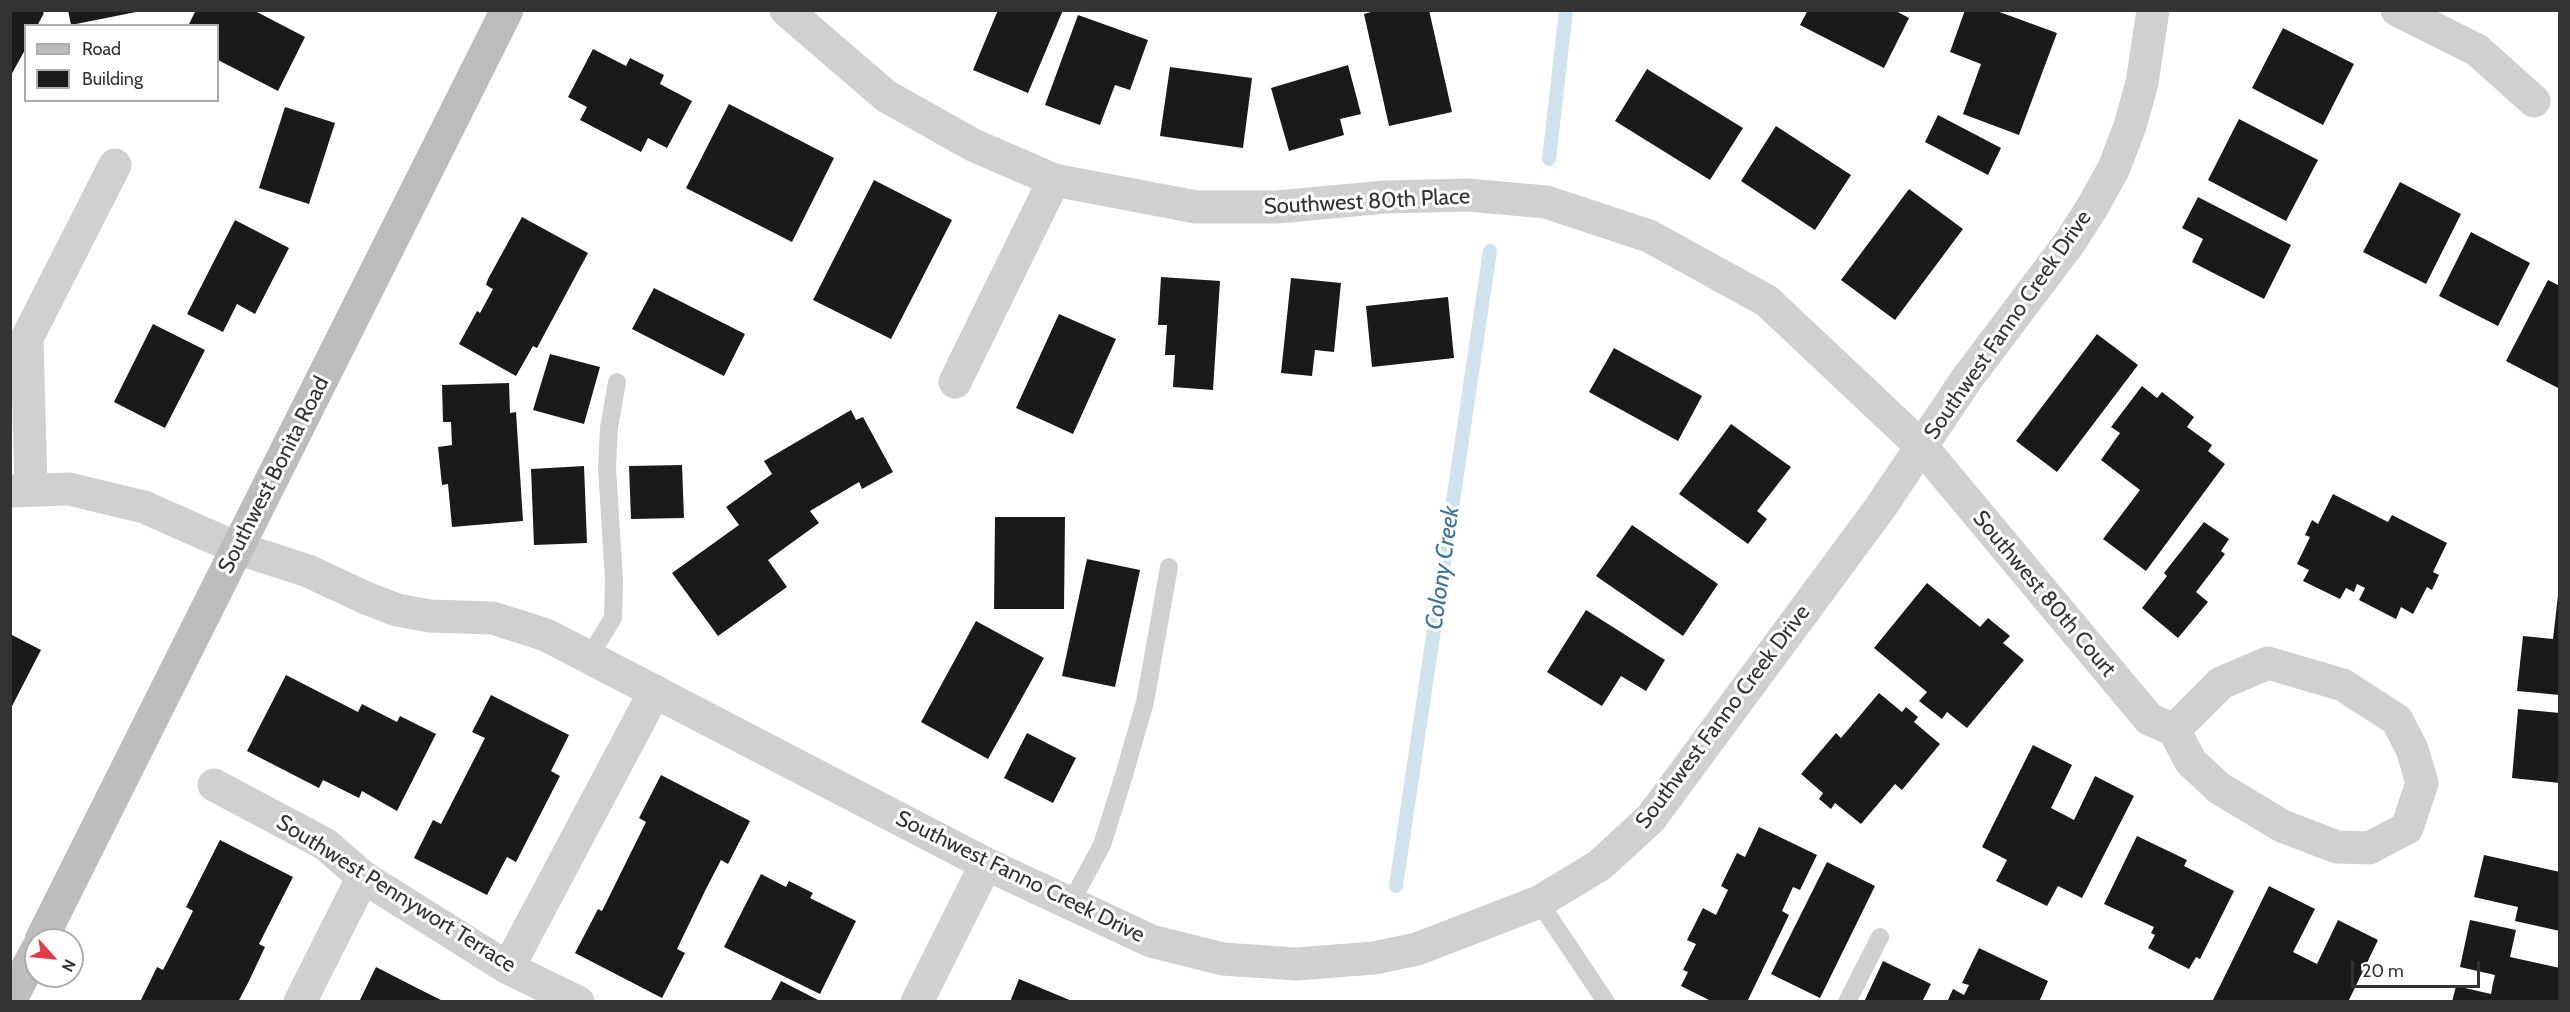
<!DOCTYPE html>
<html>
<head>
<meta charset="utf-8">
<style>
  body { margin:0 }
  #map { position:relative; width:2570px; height:1012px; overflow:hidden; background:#fff; font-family:Cabin,sans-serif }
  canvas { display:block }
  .frame { position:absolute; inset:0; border:12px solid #333; pointer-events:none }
  .legend { position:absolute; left:24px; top:24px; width:195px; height:78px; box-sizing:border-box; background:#fff; border:2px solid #adadad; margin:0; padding:8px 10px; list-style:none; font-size:18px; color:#333 }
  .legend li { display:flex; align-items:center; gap:12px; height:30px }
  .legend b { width:30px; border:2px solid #adadad }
  .north { position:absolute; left:24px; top:928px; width:60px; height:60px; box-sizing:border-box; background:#fff; border:2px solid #adadad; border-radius:50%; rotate:117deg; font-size:16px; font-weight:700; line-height:24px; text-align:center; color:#333 }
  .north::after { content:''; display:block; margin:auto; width:21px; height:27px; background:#e63946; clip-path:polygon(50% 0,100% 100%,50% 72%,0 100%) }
  .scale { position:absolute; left:2351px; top:961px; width:129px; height:27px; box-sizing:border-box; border:3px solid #333; border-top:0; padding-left:8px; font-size:18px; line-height:21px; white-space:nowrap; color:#333; -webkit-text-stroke:4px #fff; paint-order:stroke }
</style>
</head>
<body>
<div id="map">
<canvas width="2570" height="1012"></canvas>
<div class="frame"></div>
<ul class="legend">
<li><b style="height:8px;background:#bdbdbd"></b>Road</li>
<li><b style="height:16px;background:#1a1a1a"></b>Building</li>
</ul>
<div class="north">N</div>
<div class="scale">20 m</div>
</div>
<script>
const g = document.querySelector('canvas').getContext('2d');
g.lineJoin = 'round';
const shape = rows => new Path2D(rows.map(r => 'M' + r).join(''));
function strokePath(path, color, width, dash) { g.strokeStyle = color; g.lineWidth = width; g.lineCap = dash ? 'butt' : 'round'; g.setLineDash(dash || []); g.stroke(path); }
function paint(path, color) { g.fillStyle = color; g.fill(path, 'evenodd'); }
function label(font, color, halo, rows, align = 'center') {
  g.font = font + ' Cabin,sans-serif'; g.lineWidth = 6; g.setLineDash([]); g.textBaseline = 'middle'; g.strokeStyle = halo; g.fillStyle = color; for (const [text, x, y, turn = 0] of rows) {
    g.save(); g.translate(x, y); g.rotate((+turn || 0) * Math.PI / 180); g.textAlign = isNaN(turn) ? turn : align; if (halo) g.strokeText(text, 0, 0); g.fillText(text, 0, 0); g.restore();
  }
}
const stream = shape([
  [1549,159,1566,10],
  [1396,886,1490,251]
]);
const building = shape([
  [10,10,40,10,44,13,37,26,26,26,26,48,10,77],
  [68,10,136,10,136,12,71,25],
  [196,10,253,10,305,37,278,91,218,60,218,26,188,26],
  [998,10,1063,10,1028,93,973,70],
  [1378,10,1429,10,1452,112,1389,126,1364,14],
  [1808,10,1894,10,1909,18,1884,68,1800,25],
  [1965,10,1994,10,2057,33,2019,135,1963,114,1981,64,1950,52],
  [1078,15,1148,40,1130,90,1115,85,1100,125,1045,105],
  [2283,28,2354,64,2323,125,2252,88],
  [593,49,626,66,630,58,664,75,660,84,692,101,667,148,648,138,641,152,580,120,587,107,568,97],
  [1348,65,1361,114,1340,119,1344,135,1289,151,1271,88],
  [1170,67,1252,78,1243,148,1160,136],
  [1647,69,1743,128,1710,180,1615,121],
  [729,104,834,158,792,242,686,188],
  [285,107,335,123,309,204,259,188],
  [1938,115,2001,148,1988,175,1925,142],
  [2239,119,2318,160,2286,221,2208,180],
  [1776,126,1851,175,1815,230,1741,181],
  [874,180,952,220,891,339,813,300],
  [2400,182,2461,214,2426,284,2363,252],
  [1909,189,1963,229,1895,320,1841,280],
  [2198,197,2291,245,2264,299,2192,262,2203,239,2182,228],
  [522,217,588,253,537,348,533,346,516,376,459,344,477,311,480,313,493,289,486,285,488,279],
  [235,220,289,248,255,314,237,304,223,332,187,314],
  [2471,232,2530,263,2498,326,2439,296],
  [1161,277,1220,281,1213,390,1173,387,1175,355,1165,355,1167,325,1158,325],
  [1291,278,1341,283,1334,352,1315,350,1312,376,1281,373],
  [2548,280,2560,286,2560,389,2506,361],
  [654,288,745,334,724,376,632,329],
  [1448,297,1454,358,1372,367,1366,306],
  [1059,314,1116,339,1073,434,1016,408],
  [153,324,205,350,165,428,114,402],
  [2097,334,2138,365,2057,472,2016,441],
  [1614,348,1702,396,1678,441,1589,392],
  [550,354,600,367,584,424,533,410],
  [509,383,510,413,516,412,523,521,452,527,448,484,442,485,438,447,452,445,451,422,443,422,442,385],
  [2142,386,2157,398,2162,392,2194,417,2187,427,2212,445,2208,451,2225,464,2146,571,2103,539,2140,490,2101,460,2120,433,2111,427],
  [851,410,856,420,863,417,893,472,862,489,859,482,810,511,819,523,768,560,787,587,718,636,672,573,739,525,726,507,772,474,764,461],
  [1731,424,1791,467,1757,511,1767,519,1748,544,1679,494],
  [682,465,684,518,631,519,629,466],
  [584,466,587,543,534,545,531,469],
  [2333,494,2388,522,2392,515,2447,543,2433,572,2439,575,2432,590,2427,587,2413,614,2401,607,2396,619,2359,600,2365,588,2357,584,2354,592,2346,588,2340,599,2303,581,2309,570,2297,564,2310,537,2305,535,2312,520,2318,524],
  [995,517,1065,517,1064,609,994,609],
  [2204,522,2229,539,2221,551,2225,554,2196,592,2208,602,2178,638,2142,608,2167,576,2164,573],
  [1632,525,1718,584,1683,636,1596,576],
  [1087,559,1140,570,1115,687,1062,676],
  [1927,583,1980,627,1988,618,2010,636,2003,643,2024,660,1967,728,1947,712,1942,719,1919,701,1927,692,1874,648],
  [2558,595,2560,695,2517,691,2523,636,2553,639],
  [1586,610,1665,660,1646,691,1621,676,1602,706,1547,672],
  [976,621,1044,658,988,759,921,722],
  [10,634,41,650,10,710],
  [286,675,358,712,362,704,397,722,400,716,436,734,397,811,362,791,359,798,323,780,319,788,247,751],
  [1879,693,1902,712,1906,707,1918,717,1914,722,1940,744,1902,790,1895,784,1861,824,1835,803,1831,809,1819,799,1823,793,1801,774,1836,733,1841,738],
  [491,695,569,735,551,771,560,776,516,862,507,857,487,895,414,858,433,820,441,824,485,738,472,732],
  [2518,709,2560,713,2560,783,2512,778],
  [1027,733,1076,758,1053,803,1004,778],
  [2033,745,2072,765,2051,808,2074,820,2095,776,2134,796,2082,898,2058,886,2047,906,1996,881,2007,860,1982,847],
  [661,775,750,821,728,864,721,860,705,891,677,949,685,953,662,998,575,953,598,909,602,911,646,822,639,818],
  [1759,827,1817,855,1800,890,1793,887,1782,911,1789,915,1747,1002,1713,1002,1681,986,1688,972,1683,970,1696,944,1687,940,1703,908,1716,915,1728,890,1721,886,1737,853,1745,857],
  [2137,836,2187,860,2184,866,2234,891,2200,959,2196,957,2189,969,2148,948,2155,935,2151,933,2154,927,2104,904],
  [220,840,293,877,259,944,265,947,249,981,238,1002,140,1002,157,967,163,970,193,911,186,907],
  [2484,855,2560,872,2560,931,2515,921,2518,907,2474,897],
  [1827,862,1875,886,1820,998,1771,974],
  [761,874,786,887,789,881,813,893,810,898,856,921,820,994,724,947],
  [2269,886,2315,909,2293,952,2317,964,2338,920,2378,940,2348,1002,2212,1002],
  [2470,920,2516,930,2510,957,2560,968,2560,1002,2452,1002,2456,986,2491,994,2493,983,2495,975,2460,967],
  [1979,948,2048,981,2039,1002,1947,1002,1953,989,1964,995,1969,985,1962,983],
  [1883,961,1931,984,1922,1002,1864,1002],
  [376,967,415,987,445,1002,359,1002],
  [1019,979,1072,1001,1072,1002,1010,1002],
  [781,981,822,1002,770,1002]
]);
const service = shape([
  [589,657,613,618,614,580,607,467,609,428,617,382],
  [1539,902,1606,1002],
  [1070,904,1102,845,1124,775,1145,702,1169,567],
  [1847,1002,1880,937]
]);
const minor = shape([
  [786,10,886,96,973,145,1054,180,1196,207,1277,207,1385,197,1468,195,1546,202,1649,236,1767,301,1922,447,2149,719,2174,730],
  [2397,10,2477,50,2534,101],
  [955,382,1054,180],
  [31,488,27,338,115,165],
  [10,491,69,489,144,507,237,548,308,571,366,598,397,610,430,616,493,618,546,635,986,864,1151,941,1223,959,1297,964,1374,958,1417,949,1539,902,1600,865,1651,818,1880,508,1966,380,2070,242,2093,206,2114,168,2130,126,2142,83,2153,10],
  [2268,663,2343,685,2397,720,2412,749,2422,783,2407,828,2369,848,2337,847,2282,826,2219,788,2191,762,2174,730,2221,683,2268,663],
  [214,785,325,844,363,877,508,968,578,1002],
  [508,968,655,691],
  [300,1002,363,877],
  [917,1002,986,864]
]);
const secondary = shape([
  [41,940,507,10],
  [10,1001,36,951]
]);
const streetNames = [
  ["Southwest 80th Place",1367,202,-3],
  ["Southwest Fanno Creek Drive",2008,325,-55],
  ["Southwest Bonita Road",274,475,-63],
  ["Southwest 80th Court",2044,594,50],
  ["Southwest Fanno Creek Drive",1723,717,-53],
  ["Southwest Fanno Creek Drive",1020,877,26],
  ["Southwest Pennywort Terrace",396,894,32]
];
const waterNames = [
  ["Colony Creek",1443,568,-82]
];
strokePath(stream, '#cfe2ee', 14);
paint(building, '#1a1a1a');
strokePath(service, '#d0d0d0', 18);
strokePath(minor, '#d0d0d0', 33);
strokePath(secondary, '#bdbdbd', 33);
label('22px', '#333', '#fff', streetNames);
label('italic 24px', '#3f7597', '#fff', waterNames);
</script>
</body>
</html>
